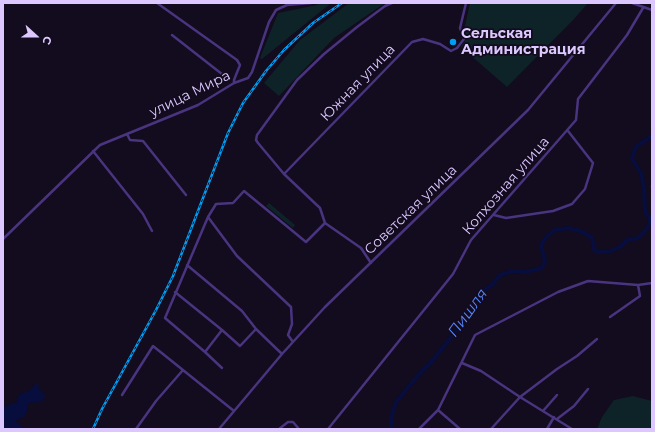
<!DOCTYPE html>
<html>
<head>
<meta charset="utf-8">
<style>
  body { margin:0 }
  #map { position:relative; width:655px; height:432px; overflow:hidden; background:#130b1e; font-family:Montserrat,sans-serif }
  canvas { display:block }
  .frame { position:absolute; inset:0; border:4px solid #dcc8ff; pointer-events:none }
  .north { position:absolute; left:16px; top:16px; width:40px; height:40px; -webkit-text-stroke:3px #130b1e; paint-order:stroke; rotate:111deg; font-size:11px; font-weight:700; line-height:16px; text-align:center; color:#dcc8ff }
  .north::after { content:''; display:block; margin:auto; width:14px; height:18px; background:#dcc8ff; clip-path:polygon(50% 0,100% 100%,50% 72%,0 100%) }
</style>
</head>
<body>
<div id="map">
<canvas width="655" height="432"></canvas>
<div class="frame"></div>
<div class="north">С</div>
</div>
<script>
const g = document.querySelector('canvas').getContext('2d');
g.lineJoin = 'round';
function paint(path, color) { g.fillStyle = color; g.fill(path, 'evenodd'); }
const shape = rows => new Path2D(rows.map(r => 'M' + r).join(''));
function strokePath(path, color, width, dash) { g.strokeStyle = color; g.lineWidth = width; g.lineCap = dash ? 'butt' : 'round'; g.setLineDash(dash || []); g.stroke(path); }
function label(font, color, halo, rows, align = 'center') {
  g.font = font + ' Montserrat,sans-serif'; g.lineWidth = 3.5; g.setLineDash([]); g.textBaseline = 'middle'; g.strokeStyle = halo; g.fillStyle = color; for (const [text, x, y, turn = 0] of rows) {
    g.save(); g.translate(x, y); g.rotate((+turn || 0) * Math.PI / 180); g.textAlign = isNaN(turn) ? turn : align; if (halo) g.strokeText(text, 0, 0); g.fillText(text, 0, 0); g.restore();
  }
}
const green = shape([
  [319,3,331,3,262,59,260,58,278,13,317,5],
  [349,3,385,3,334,38,279,96,264,83,300,40],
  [470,3,588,3,574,19,507,87,461,47,466,39,465,26],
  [269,203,295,225,293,228,266,206],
  [633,396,652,401,652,429,597,429,602,417,614,400]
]);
const water = shape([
  [38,382,39,390,45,394,44,399,41,402,28,403,27,411,24,417,15,420,25,429,3,429,3,407,17,402,18,396,22,393,27,392]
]);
const river = shape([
  [391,429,391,418,396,402,415,379,433,360,456,331,481,292,492,285,500,275,512,271,525,272,542,268,545,261,541,245,547,236,555,230,569,228,583,232,592,238,594,249,597,252,611,251,620,247,627,240,638,238,648,228,650,218,645,212,644,188,641,173,632,159,634,151,637,146,652,136]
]);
const minor = shape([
  [157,3,237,60,240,65,234,80,234,83],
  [632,3,652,10],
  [172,35,227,78],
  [127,134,130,140,143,141,186,195],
  [93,151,143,214,152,231],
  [284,174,412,42,423,39,440,44,451,51,457,48,464,39,460,28,466,3],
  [652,186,652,187],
  [494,215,506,218,553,211,572,204,585,189,593,163,568,131],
  [208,217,237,256,291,307,292,324,288,335,293,342],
  [325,223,320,208,284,174,258,143,256,140,257,135,297,80,324,54,357,27,385,6,392,3],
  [3,239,100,145,198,105,234,83,248,78,252,72,269,22,276,10,287,5,311,3],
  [187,265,242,311,256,329,282,354],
  [175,292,222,330],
  [610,317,640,296,638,285],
  [256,329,240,346,222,330,205,352,165,318,208,217,216,204,233,203,244,191,306,242,325,223,361,248,371,263],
  [205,352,222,368],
  [462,363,481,371,520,397,572,429],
  [122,395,153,346,234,411],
  [438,410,460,429],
  [543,411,557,395],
  [557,419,574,406,588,389],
  [136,429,156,401,183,370],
  [219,429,282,354,325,307,528,110,616,3],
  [279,429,288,422,293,422,299,429],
  [328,429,453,274,471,240,576,120,578,99,627,35,643,8],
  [419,429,438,410,475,335,558,292,588,281,638,285,652,283],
  [491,429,520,397,557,369,577,356,597,339],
  [547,429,554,417]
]);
const rail = shape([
  [93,429,102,409,156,310,173,276,228,133,243,103,266,71,284,50,313,23,342,3]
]);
const markers = [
  [453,42,4,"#009ef3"]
];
const poiNames = [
  ["Сельская",461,34],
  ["Администрация",461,50]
];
const streetNames = [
  ["Южная улица",358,83,-46],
  ["улица Мира",190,94,-26],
  ["Колхозная улица",506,186,-49],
  ["Советская улица",411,210,-44]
];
const waterNames = [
  ["Пишля",468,313,-54]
];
paint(green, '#0e2328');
paint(water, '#070d3c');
strokePath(river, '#070d3c', 4);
strokePath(minor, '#49347f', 2.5);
strokePath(rail, '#009ef3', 2.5);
strokePath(rail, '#130b1e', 1, [3]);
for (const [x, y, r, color] of markers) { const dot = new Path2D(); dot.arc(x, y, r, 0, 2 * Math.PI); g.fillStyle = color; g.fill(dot); strokePath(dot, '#130b1e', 1.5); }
label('bold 14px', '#dcc8ff', '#130b1e', poiNames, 'left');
label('14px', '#dcc8ff', '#130b1e', streetNames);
label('italic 15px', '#5687ff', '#130b1e', waterNames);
</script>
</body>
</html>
